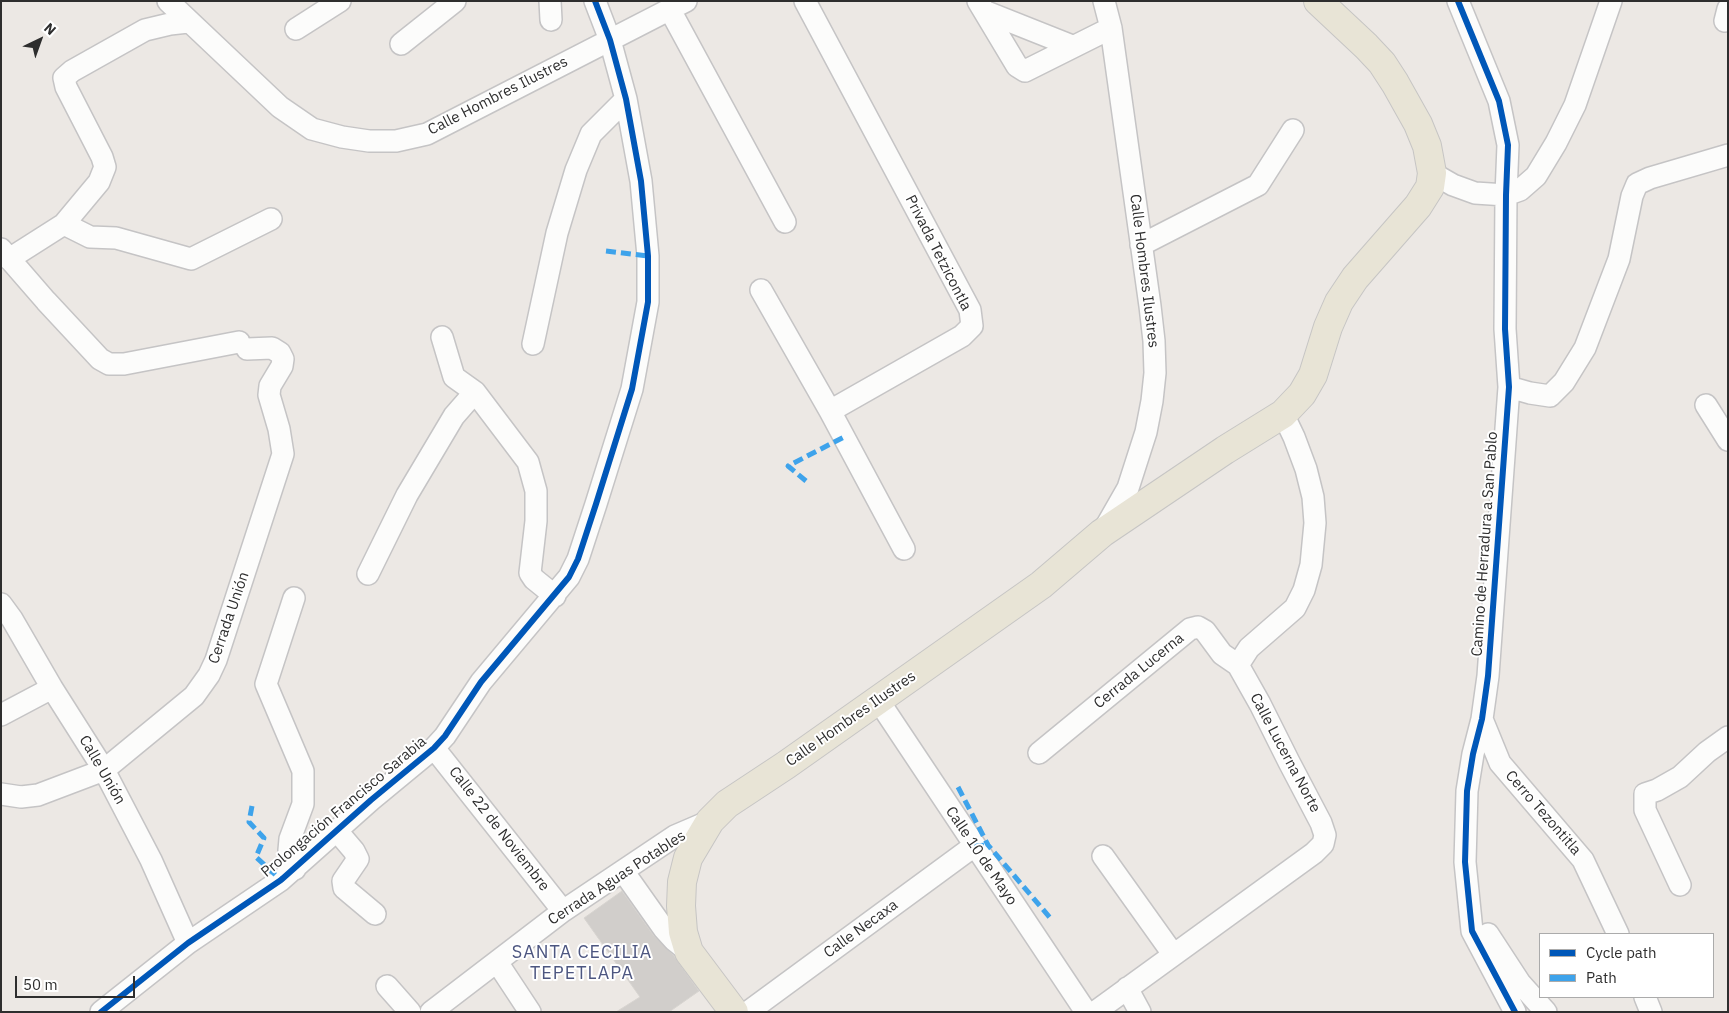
<!DOCTYPE html>
<html>
<head>
<meta charset="utf-8">
<style>
  body { margin:0 }
  #map { position:relative; width:1729px; height:1013px; overflow:hidden; background:#ece8e4; font-family:"IBM Plex Sans",sans-serif }
  canvas { display:block }
  .frame { position:absolute; inset:0; border:2px solid #2e2e2e; pointer-events:none }
  .legend { position:absolute; left:1539px; top:933px; width:175px; height:65px; box-sizing:border-box; background:#fff; border:1px solid #ababab; margin:0; padding:6px 9px; list-style:none; font-size:15px; color:#2e2e2e }
  .legend li { display:flex; align-items:center; gap:10px; height:25px }
  .legend b { width:25px; border:1px solid #ababab }
  .north { position:absolute; left:15px; top:15px; width:50px; height:50px; -webkit-text-stroke:4px #fff; paint-order:stroke; rotate:42deg; font-size:14px; font-weight:700; line-height:20px; text-align:center; color:#2e2e2e }
  .north::after { content:''; display:block; margin:auto; width:18px; height:22px; background:#2e2e2e; clip-path:polygon(50% 0,100% 100%,50% 72%,0 100%) }
  .scale { position:absolute; left:15px; top:976px; width:120px; height:22px; box-sizing:border-box; border:2px solid #2e2e2e; border-top:0; padding-left:6px; font-size:15px; line-height:18px; white-space:nowrap; color:#2e2e2e; -webkit-text-stroke:4px #fff; paint-order:stroke }
</style>
</head>
<body>
<div id="map">
<canvas width="1729" height="1013"></canvas>
<div class="frame"></div>
<ul class="legend">
<li><b style="height:6px;background:#0057b8"></b>Cycle path</li>
<li><b style="height:6px;background:#3ea3eb"></b>Path</li>
</ul>
<div class="north">N</div>
<div class="scale">50 m</div>
</div>
<script>
const g = document.querySelector('canvas').getContext('2d');
g.lineJoin = 'round';
function paint(path, color) { g.fillStyle = color; g.fill(path, 'evenodd'); }
const shape = rows => new Path2D(rows.map(r => 'M' + r).join(''));
function strokePath(path, color, width, dash) { g.strokeStyle = color; g.lineWidth = width; g.lineCap = dash ? 'butt' : 'round'; g.setLineDash(dash || []); g.stroke(path); }
function label(font, color, halo, rows, align = 'center') {
  g.font = font + ' "IBM Plex Sans",sans-serif'; g.lineWidth = 4; g.setLineDash([]); g.textBaseline = 'middle'; g.strokeStyle = halo; g.fillStyle = color; for (const [text, x, y, turn = 0] of rows) {
    g.save(); g.translate(x, y); g.rotate((+turn || 0) * Math.PI / 180); g.textAlign = isNaN(turn) ? turn : align; if (halo) g.strokeText(text, 0, 0); g.fillText(text, 0, 0); g.restore();
  }
}
const building = shape([
  [622,891,654,936,674,956,699,991,669,1012,616,1012,640,997,584,918,622,891]
]);
const minor = shape([
  [168,1,280,107,312,129,342,137,369,141,396,141,427,134,686,1],
  [550,1,551,20],
  [805,1,970,310,972,326,962,336,830,411],
  [978,1,1017,66,1025,71,1111,28],
  [1458,1,1499,101,1508,145,1506,195,1505,329,1509,387,1488,676,1482,719,1473,754,1467,791,1465,862,1472,931,1515,1012],
  [670,10,785,222],
  [984,11,1072,46],
  [1725,21,1728,9],
  [296,29,340,1],
  [401,44,455,1],
  [1432,173,1453,185,1475,193,1506,195,1520,190,1536,176,1556,143,1575,105,1611,1],
  [64,224,90,237,116,238,191,259,271,219],
  [1141,245,1258,185,1293,130],
  [1,249,46,301,100,359,109,364,124,364,239,342],
  [9,259,64,224,99,182,105,167,102,157,66,87,64,78,72,71,145,30,170,24,188,22],
  [761,290,830,411,904,549],
  [442,337,454,377,475,392,528,462,536,491,536,521,530,573,534,579,555,596],
  [533,344,557,233,576,170,591,134,626,99],
  [1509,387,1530,393,1550,396,1564,382,1585,348,1619,259,1632,196,1637,184,1650,178,1728,155],
  [1706,405,1728,440],
  [1104,530,1128,488,1146,432,1152,401,1155,373,1154,341,1150,306,1111,28,1104,1],
  [368,574,407,495,454,416,475,392],
  [294,598,266,684,303,771,303,804,290,839,289,850,295,869],
  [1,604,12,619,52,688,104,770,151,860,188,943],
  [878,700,1086,1012],
  [1,715,52,688],
  [1482,719,1500,763,1583,860,1618,934],
  [434,748,563,911],
  [1039,753,1190,629,1198,627,1205,631,1222,654,1238,665],
  [1,794,21,797,38,795,104,770,194,696,209,675,216,660,283,454,279,429,269,395,270,386,282,366,283,359,280,353,272,348,247,349],
  [337,831,354,851,358,859,343,881,344,888,375,914],
  [1103,856,1173,954],
  [623,871,664,929,674,940,689,952],
  [1680,885,1645,810,1645,794,1657,790,1680,777,1707,752,1728,737],
  [1488,934,1520,983,1546,1012],
  [497,962,530,1012],
  [387,986,410,1012],
  [1127,988,1140,1012],
  [1645,997,1651,1012],
  [101,1012,188,943,281,880,371,800,434,748,445,736,481,682,569,577,578,559,596,504,632,389,648,302,648,256,641,181,626,99,610,40,595,1],
  [431,1012,563,911,675,836,710,821],
  [748,1012,974,846],
  [1095,1012,1314,853,1323,844,1325,835,1321,823,1289,762,1260,704,1238,665,1249,648,1295,608,1304,590,1311,565,1315,523,1313,497,1306,469,1294,437,1283,414]
]);
const major = shape([
  [734,1012,689,952,683,932,681,906,682,882,688,858,710,821,727,804,786,765,1041,585,1102,533,1225,450,1283,414,1302,394,1313,375,1328,327,1339,302,1355,278,1418,206,1430,187,1432,173,1427,146,1418,124,1395,83,1382,63,1366,46,1318,1]
]);
const quiet = shape([
  [606,251,648,256],
  [806,481,788,466,844,437],
  [958,787,988,845,1052,920],
  [252,806,249,822,264,838,256,857,281,880],
  [974,846,988,845]
]);
const cycleway = shape([
  [1458,1,1499,101,1508,145,1506,195,1505,329,1509,387,1488,676,1482,719,1473,754,1467,791,1465,862,1472,931,1515,1012],
  [101,1012,188,943,281,880,371,800,434,748,445,736,481,682,569,577,578,559,596,504,632,389,648,302,648,256,641,181,626,99,610,40,595,1]
]);
const streetNames = [
  ["Calle Hombres Ilustres",498,96,-27],
  ["Privada Tetzicontla",938,253,63],
  ["Calle Hombres Ilustres",1144,271,83],
  ["Camino de Herradura a San Pablo",1485,544,-86],
  ["Cerrada Unión",229,618,-71],
  ["Cerrada Lucerna",1139,671,-39],
  ["Calle Hombres Ilustres",851,719,-35],
  ["Calle Lucerna Norte",1285,753,62],
  ["Calle Unión",102,770,60],
  ["Prolongación Francisco Sarabia",344,807,-40],
  ["Cerro Tezontitla",1543,813,49],
  ["Calle 22 de Noviembre",499,829,52],
  ["Calle 10 de Mayo",981,856,56],
  ["Cerrada Aguas Potables",617,878,-33],
  ["Calle Necaxa",861,929,-36]
];
const quarterNames = [
  ["SANTA CECILIA",582,953],
  ["TEPETLAPA",582,974]
];
paint(building, '#d1cecb');
strokePath(building, '#d7d4d0', 1);
strokePath(minor, '#c5c4c5', 24);
strokePath(major, '#c6c5c4', 30);
strokePath(minor, '#fcfcfb', 21);
strokePath(major, '#e8e4d6', 28);
strokePath(quiet, '#3ea3eb', 5, [10, 5]);
strokePath(cycleway, '#0057b8', 6);
label('15px', '#2e2e2e', '#fff', streetNames);
g.letterSpacing = '1px';
label('18px', '#4d5680', '#fff', quarterNames);
g.letterSpacing = '0px';
</script>
</body>
</html>
